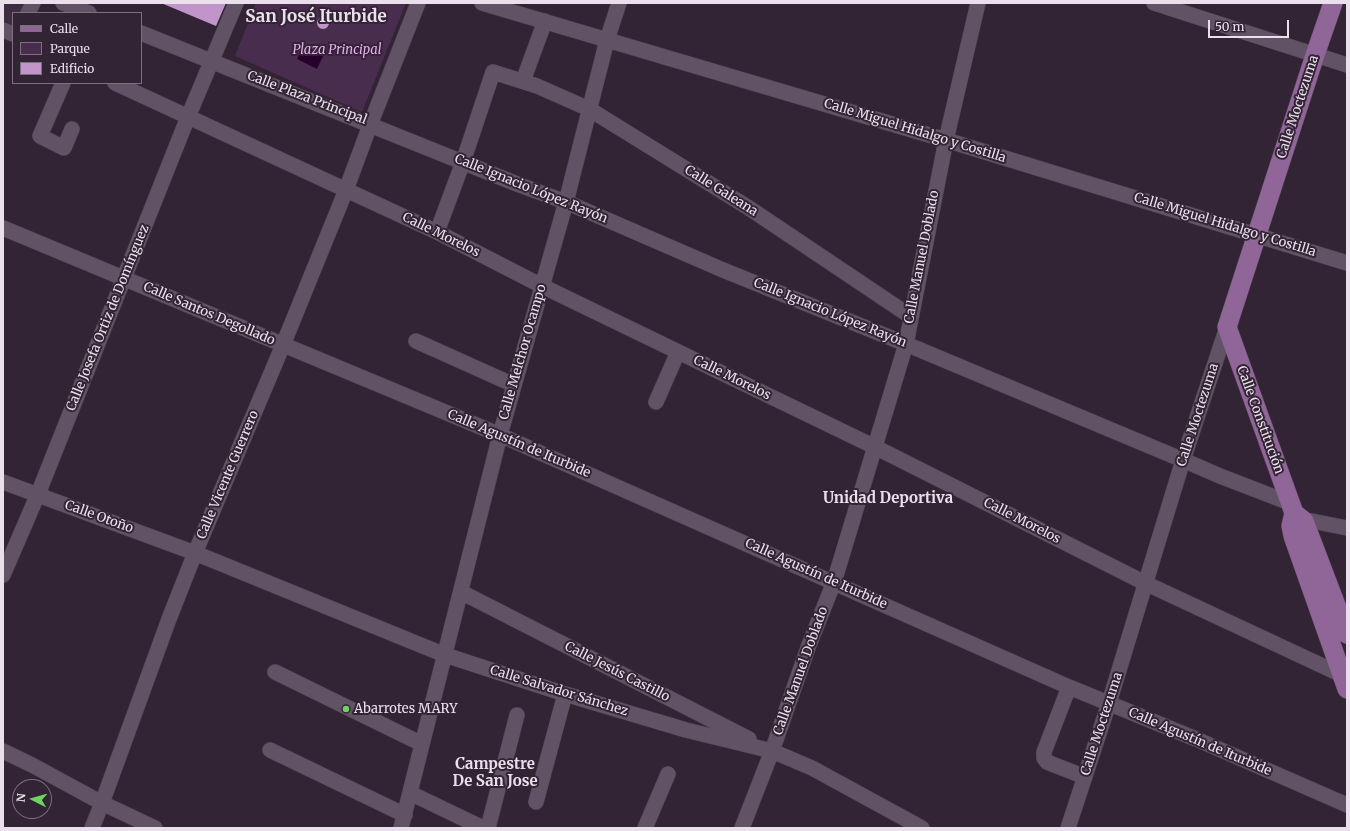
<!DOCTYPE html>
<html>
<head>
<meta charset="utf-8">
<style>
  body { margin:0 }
  #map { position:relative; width:1350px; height:831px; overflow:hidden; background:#332435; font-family:Merriweather,serif }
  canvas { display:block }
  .frame { position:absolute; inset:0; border:4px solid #eae0eb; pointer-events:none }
  .legend { position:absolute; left:12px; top:12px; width:130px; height:72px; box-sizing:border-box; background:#332435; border:1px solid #7c6f7e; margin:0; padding:5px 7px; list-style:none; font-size:12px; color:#eae0eb }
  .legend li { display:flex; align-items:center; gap:8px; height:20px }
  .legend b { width:20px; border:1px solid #7c6f7e }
  .north { position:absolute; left:12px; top:779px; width:40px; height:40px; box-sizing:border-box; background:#332435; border:1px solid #7c6f7e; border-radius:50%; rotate:276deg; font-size:11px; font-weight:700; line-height:16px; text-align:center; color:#eae0eb }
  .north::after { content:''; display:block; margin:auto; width:14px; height:18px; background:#6ed360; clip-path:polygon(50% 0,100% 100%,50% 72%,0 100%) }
  .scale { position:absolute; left:1208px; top:20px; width:81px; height:18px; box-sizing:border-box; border:2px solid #eae0eb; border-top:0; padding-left:5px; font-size:12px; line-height:14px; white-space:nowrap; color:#eae0eb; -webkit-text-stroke:3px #332435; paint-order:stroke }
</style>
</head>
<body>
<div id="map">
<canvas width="1350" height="831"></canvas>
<div class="frame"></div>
<ul class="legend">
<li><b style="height:5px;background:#906597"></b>Calle</li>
<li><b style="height:11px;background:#492d4e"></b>Parque</li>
<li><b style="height:11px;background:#c195c9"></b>Edificio</li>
</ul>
<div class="north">N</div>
<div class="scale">50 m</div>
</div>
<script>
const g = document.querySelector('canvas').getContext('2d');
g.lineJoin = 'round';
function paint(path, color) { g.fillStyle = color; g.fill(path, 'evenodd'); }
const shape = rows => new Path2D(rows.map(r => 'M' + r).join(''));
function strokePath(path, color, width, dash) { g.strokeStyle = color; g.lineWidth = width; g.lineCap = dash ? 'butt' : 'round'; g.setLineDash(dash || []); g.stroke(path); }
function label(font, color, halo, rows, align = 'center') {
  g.font = font + ' Merriweather,serif'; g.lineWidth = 4; g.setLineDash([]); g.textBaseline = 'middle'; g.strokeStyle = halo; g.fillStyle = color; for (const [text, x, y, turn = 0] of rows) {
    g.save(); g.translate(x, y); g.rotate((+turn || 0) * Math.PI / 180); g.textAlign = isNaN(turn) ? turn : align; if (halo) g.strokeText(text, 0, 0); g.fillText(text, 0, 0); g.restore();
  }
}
const built = shape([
  [3,3,25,3,21,13,13,13,13,26,3,22]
]);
const green = shape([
  [256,3,406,3,362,112,235,56]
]);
const water = shape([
  [303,46,323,56,317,69,297,59]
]);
const building = shape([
  [161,3,226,3,216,26],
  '317 23a6 6 0 1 1 12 0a6 6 0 1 1-12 0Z'
]);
const minor = shape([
  [63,3,89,13],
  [482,3,946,140,1347,263],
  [1154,3,1347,65],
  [28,13,33,3],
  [3,30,13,34],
  [141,33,517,184,566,202,723,270,906,344,1183,460,1220,476,1290,503],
  [523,81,545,21],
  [63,83,40,136,64,148,72,129],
  [115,83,437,232,542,286,875,447,1145,583,1342,675,1347,675],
  [3,228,500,435,1069,687,1196,739,1347,805],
  [437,232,463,162,493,72,537,86,589,109,749,208,910,316],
  [416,341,514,385],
  [656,402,678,352],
  [3,482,195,553,445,655,565,694,686,730,772,751,812,768,922,828],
  [1295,524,1304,521,1312,521,1347,528],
  [3,575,38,494,188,117,236,3],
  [461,592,749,739],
  [275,672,422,744],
  [1069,687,1044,752,1044,758,1047,762,1085,777],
  [270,750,405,815],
  [3,751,32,765,102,803,155,828],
  [410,793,483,828],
  [536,802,565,694],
  [92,828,102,803,169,619,195,553,283,345,346,190,370,125,418,3],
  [401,828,500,435,566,202,607,40,619,3],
  [488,828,517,715],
  [645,828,668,774],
  [742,828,772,751,809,645,834,582,906,344,946,140,978,3],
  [1068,828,1109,703,1183,460,1227,327]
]);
const major = shape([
  [1333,3,1315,55,1227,327,1294,513,1304,521,1347,634],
  [1294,513,1291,526,1293,536,1347,689]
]);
const markers = [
  [346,709,4,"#6ed360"]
];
const parkNames = [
  ["Plaza Principal",337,50]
];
const streetNames = [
  ["Calle Plaza Principal",307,98,21],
  ["Calle Moctezuma",1298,107,-72],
  ["Calle Miguel Hidalgo y Costilla",915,131,17],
  ["Calle Ignacio López Rayón",531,189,22],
  ["Calle Galeana",721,191,32],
  ["Calle Miguel Hidalgo y Costilla",1225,225,17],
  ["Calle Morelos",441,235,26],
  ["Calle Manuel Doblado",922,257,-79],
  ["Calle Ignacio López Rayón",830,313,22],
  ["Calle Santos Degollado",209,314,23],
  ["Calle Josefa Ortiz de Domínguez",108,318,-68],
  ["Calle Melchor Ocampo",523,352,-74],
  ["Calle Morelos",732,378,26],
  ["Calle Moctezuma",1198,415,-72],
  ["Calle Constitución",1260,420,70],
  ["Calle Agustín de Iturbide",519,444,23],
  ["Calle Vicente Guerrero",228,475,-67],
  ["Calle Otoño",99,517,20],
  ["Calle Morelos",1022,521,27],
  ["Calle Agustín de Iturbide",816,574,24],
  ["Calle Manuel Doblado",801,671,-70],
  ["Calle Jesús Castillo",617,672,27],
  ["Calle Salvador Sánchez",559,691,17],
  ["Calle Moctezuma",1102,724,-72],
  ["Calle Agustín de Iturbide",1200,742,23]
];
const poiNames = [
  ["Abarrotes MARY",354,709]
];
const quarterNames = [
  ["Unidad Deportiva",888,499],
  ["Campestre",495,765],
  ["De San Jose",495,782]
];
const districtNames = [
  ["San José Iturbide",316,17]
];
paint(built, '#3e2c42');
paint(green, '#492d4e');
paint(water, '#25012c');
paint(building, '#c195c9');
strokePath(minor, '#4c404e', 16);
strokePath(major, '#4c404e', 20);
strokePath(minor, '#625265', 15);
strokePath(major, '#906597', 19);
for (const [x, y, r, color] of markers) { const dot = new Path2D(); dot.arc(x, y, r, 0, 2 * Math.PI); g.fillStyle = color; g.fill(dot); strokePath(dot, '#332435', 1.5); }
label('italic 13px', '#e9abf4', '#332435', parkNames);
label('13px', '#eae0eb', '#332435', streetNames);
label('13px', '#eae0eb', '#332435', poiNames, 'left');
label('bold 15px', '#eae0eb', '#332435', quarterNames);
label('bold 17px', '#eae0eb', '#332435', districtNames);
</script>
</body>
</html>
